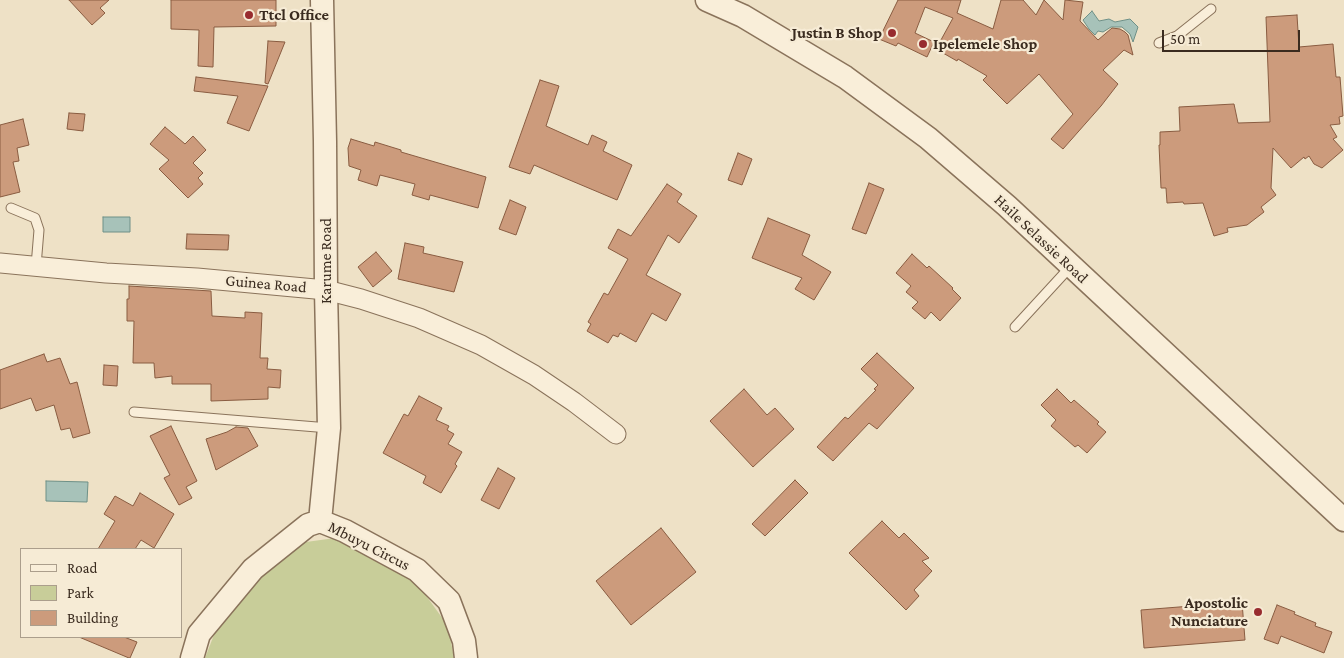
<!DOCTYPE html>
<html>
<head>
<meta charset="utf-8">
<style>
  body { margin:0 }
  #map { position:relative; width:1344px; height:658px; overflow:hidden; background:#eee1c6; font-family:"Crimson Pro",serif }
  canvas { display:block }
  .legend { position:absolute; left:20px; top:548px; width:162px; height:90px; box-sizing:border-box; background:#f6ebd5; border:1px solid #ab9e8c; margin:0; padding:6px 9px; list-style:none; font-size:15px; color:#3a2b1f }
  .legend li { display:flex; align-items:center; gap:10px; height:25px }
  .legend b { width:25px; border:1px solid #ab9e8c }
  .scale { position:absolute; left:1162px; top:30px; width:138px; height:22px; box-sizing:border-box; border:2px solid #3a2b1f; border-top:0; padding-left:6px; font-size:15px; line-height:18px; white-space:nowrap; color:#3a2b1f; -webkit-text-stroke:4px #f6ebd5; paint-order:stroke }
</style>
</head>
<body>
<div id="map">
<canvas width="1344" height="658"></canvas>
<ul class="legend">
<li><b style="height:6px;background:#f9eed9"></b>Road</li>
<li><b style="height:14px;background:#c8cd99"></b>Park</li>
<li><b style="height:14px;background:#cc9b7c"></b>Building</li>
</ul>
<div class="scale">50 m</div>
</div>
<script>
const g = document.querySelector('canvas').getContext('2d');
g.lineJoin = 'round';
function paint(path, color) { g.fillStyle = color; g.fill(path, 'evenodd'); }
const shape = rows => new Path2D(rows.map(r => 'M' + r).join(''));
function strokePath(path, color, width, dash) { g.strokeStyle = color; g.lineWidth = width; g.lineCap = dash ? 'butt' : 'round'; g.setLineDash(dash || []); g.stroke(path); }
function label(font, color, halo, rows, align = 'center') {
  g.font = font + ' "Crimson Pro",serif'; g.lineWidth = 4.5; g.setLineDash([]); g.textBaseline = 'middle'; g.strokeStyle = halo; g.fillStyle = color; for (const [text, x, y, turn = 0] of rows) {
    g.save(); g.translate(x, y); g.rotate((+turn || 0) * Math.PI / 180); g.textAlign = isNaN(turn) ? turn : align; if (halo) g.strokeText(text, 0, 0); g.fillText(text, 0, 0); g.restore();
  }
}
const green = shape([
  [335,538,417,583,448,626,454,658,205,658,217,627,249,585,299,543]
]);
const water = shape([
  [1092,11,1099,21,1109,19,1115,22,1130,19,1138,27,1133,42,1130,34,1122,27,1111,27,1103,32,1098,31,1095,35,1089,29,1083,20,1092,11],
  [103,217,130,217,130,232,103,232,103,217],
  [46,481,88,482,87,502,46,501,46,481]
]);
const building = shape([
  [69,0,109,0,100,8,105,13,92,25,69,0],
  [171,0,276,0,276,26,214,27,213,67,198,66,199,30,171,29,171,0],
  [898,0,961,0,957,13,993,29,1001,0,1023,0,1036,15,1044,0,1063,20,1065,0,1083,2,1080,21,1098,40,1112,28,1120,29,1125,32,1128,35,1133,55,1124,50,1103,70,1118,84,1101,106,1063,149,1051,139,1073,114,1039,74,1007,104,983,80,987,76,958,59,957,61,936,49,953,18,925,7,915,33,934,42,927,57,898,43,896,46,879,39,898,0],
  [1297,15,1299,47,1333,44,1336,77,1340,77,1343,116,1339,117,1340,124,1330,125,1337,137,1333,139,1343,150,1322,168,1314,164,1309,156,1305,159,1304,157,1291,168,1273,148,1271,188,1276,195,1261,207,1264,212,1247,225,1227,228,1228,232,1214,236,1203,203,1184,204,1183,202,1167,203,1166,188,1161,188,1159,145,1160,145,1160,132,1180,131,1179,107,1234,104,1238,123,1270,122,1266,17,1297,15],
  [268,41,285,42,268,84,265,83,268,41],
  [196,77,268,86,249,131,227,123,238,96,194,91,196,77],
  [540,80,559,86,546,126,588,145,592,135,607,142,603,151,632,165,617,200,534,165,530,174,509,167,540,80],
  [69,113,85,114,83,131,67,129,69,113],
  [23,119,29,145,17,148,19,161,13,162,20,192,0,197,0,125,23,119],
  [165,127,185,144,193,136,206,150,193,163,203,173,198,178,203,184,188,198,159,169,169,160,150,144,165,127],
  [351,139,374,146,375,142,401,150,401,152,486,177,478,208,430,195,429,200,412,195,415,184,380,175,377,186,358,180,361,170,349,166,348,148,351,139],
  [738,153,752,159,742,185,728,180,738,153],
  [869,183,884,189,866,234,852,229,869,183],
  [667,184,682,194,677,202,697,216,679,243,668,235,646,275,681,294,666,321,652,313,636,342,620,333,618,337,613,335,608,343,587,331,591,324,588,322,604,293,608,295,628,259,608,248,618,229,631,236,667,184],
  [510,200,526,207,516,235,499,229,510,200],
  [768,218,810,235,802,255,831,272,814,300,795,289,802,278,752,258,768,218],
  [187,234,229,235,228,250,186,249,187,234],
  [405,243,424,247,423,253,463,262,454,292,398,279,405,243],
  [376,252,392,271,373,287,358,267,376,252],
  [912,254,927,268,929,266,953,288,952,289,961,298,940,321,931,312,925,319,912,308,918,302,906,292,911,286,896,273,912,254],
  [129,286,211,291,212,316,245,318,245,312,262,313,260,358,268,358,267,369,281,370,280,388,268,387,268,399,211,401,211,384,172,384,172,376,155,378,154,363,133,363,134,321,127,321,127,299,129,299,129,286],
  [877,353,914,388,877,429,869,423,833,461,817,447,845,417,848,419,876,390,874,389,878,385,861,369,877,353],
  [44,354,47,362,60,358,70,384,77,382,90,433,73,438,70,428,61,430,54,405,36,411,31,398,0,409,0,370,44,354],
  [104,365,118,366,117,386,103,385,104,365],
  [744,389,767,415,775,408,794,429,753,467,710,421,744,389],
  [1057,389,1071,403,1074,400,1099,422,1097,424,1106,432,1087,453,1078,445,1075,447,1051,426,1056,420,1041,405,1057,389],
  [419,396,442,408,436,420,449,426,447,430,454,434,448,444,462,452,455,464,457,466,441,493,423,483,426,476,383,453,404,414,408,416,419,396],
  [171,426,197,481,186,487,192,498,179,505,164,478,170,475,150,436,171,426],
  [236,427,248,428,258,446,216,470,206,439,227,432,236,427],
  [498,468,515,478,499,509,481,500,498,468],
  [795,480,808,493,765,536,752,524,795,480],
  [140,493,174,514,154,548,141,540,135,549,98,549,115,521,104,514,115,496,133,506,140,493],
  [882,521,899,538,904,533,929,558,922,561,932,571,914,590,919,596,906,610,849,553,882,521],
  [661,528,696,572,631,625,596,581,661,528],
  [1242,602,1245,640,1144,648,1141,610,1242,602],
  [1277,605,1295,612,1294,614,1316,623,1315,626,1332,632,1324,653,1281,636,1278,644,1264,639,1277,605],
  [79,637,124,637,137,642,130,658,129,658,79,637]
]);
const service = shape([
  [1159,43,1177,36,1211,9],
  [11,208,35,218,39,230,36,266],
  [1015,327,1071,266],
  [134,412,329,428]
]);
const minor = shape([
  [0,263,106,273,197,278,326,290,361,299,419,318,481,345,534,375,574,402,616,434]
]);
const tertiary = shape([
  [707,0,743,16,845,77,928,138,1007,206,1344,520],
  [320,521,329,428,326,290,325,141,322,0],
  [192,658,199,634,253,569,308,525,320,521,345,531,417,570,449,601,464,641,466,658]
]);
const markers = [
  [249,15,5,"#982c2f"],
  [892,33,5,"#982c2f"],
  [923,44,5,"#982c2f"],
  [1258,612,5,"#982c2f"]
];
const poiNames = [
  ["Ttcl Office",259,15],
  ["Justin B Shop",882,33,"right"],
  ["Ipelemele Shop",933,44],
  ["Apostolic",1248,603,"right"],
  ["Nunciature",1248,621,"right"]
];
const streetNames = [
  ["Haile Selassie Road",1041,239,43],
  ["Karume Road",326,261,-90],
  ["Guinea Road",266,284,5],
  ["Mbuyu Circus",369,546,27]
];
paint(green, '#c8cd99');
paint(water, '#a7c2b9');
strokePath(water, '#6e9087', 1);
paint(building, '#cc9b7c');
strokePath(building, '#895c41', 1);
strokePath(service, '#8a735b', 11);
strokePath(minor, '#8a735b', 21);
strokePath(tertiary, '#8a735b', 25);
strokePath(service, '#f9eed9', 9);
strokePath(minor, '#f9eed9', 19);
strokePath(tertiary, '#f9eed9', 22);
for (const [x, y, r, color] of markers) { const dot = new Path2D(); dot.arc(x, y, r, 0, 2 * Math.PI); g.fillStyle = color; g.fill(dot); strokePath(dot, '#f6ebd5', 2); }
label('bold 16px', '#3a2b1f', '#f6ebd5', poiNames, 'left');
label('16px', '#3a2b1f', '#f6ebd5', streetNames);
</script>
</body>
</html>
